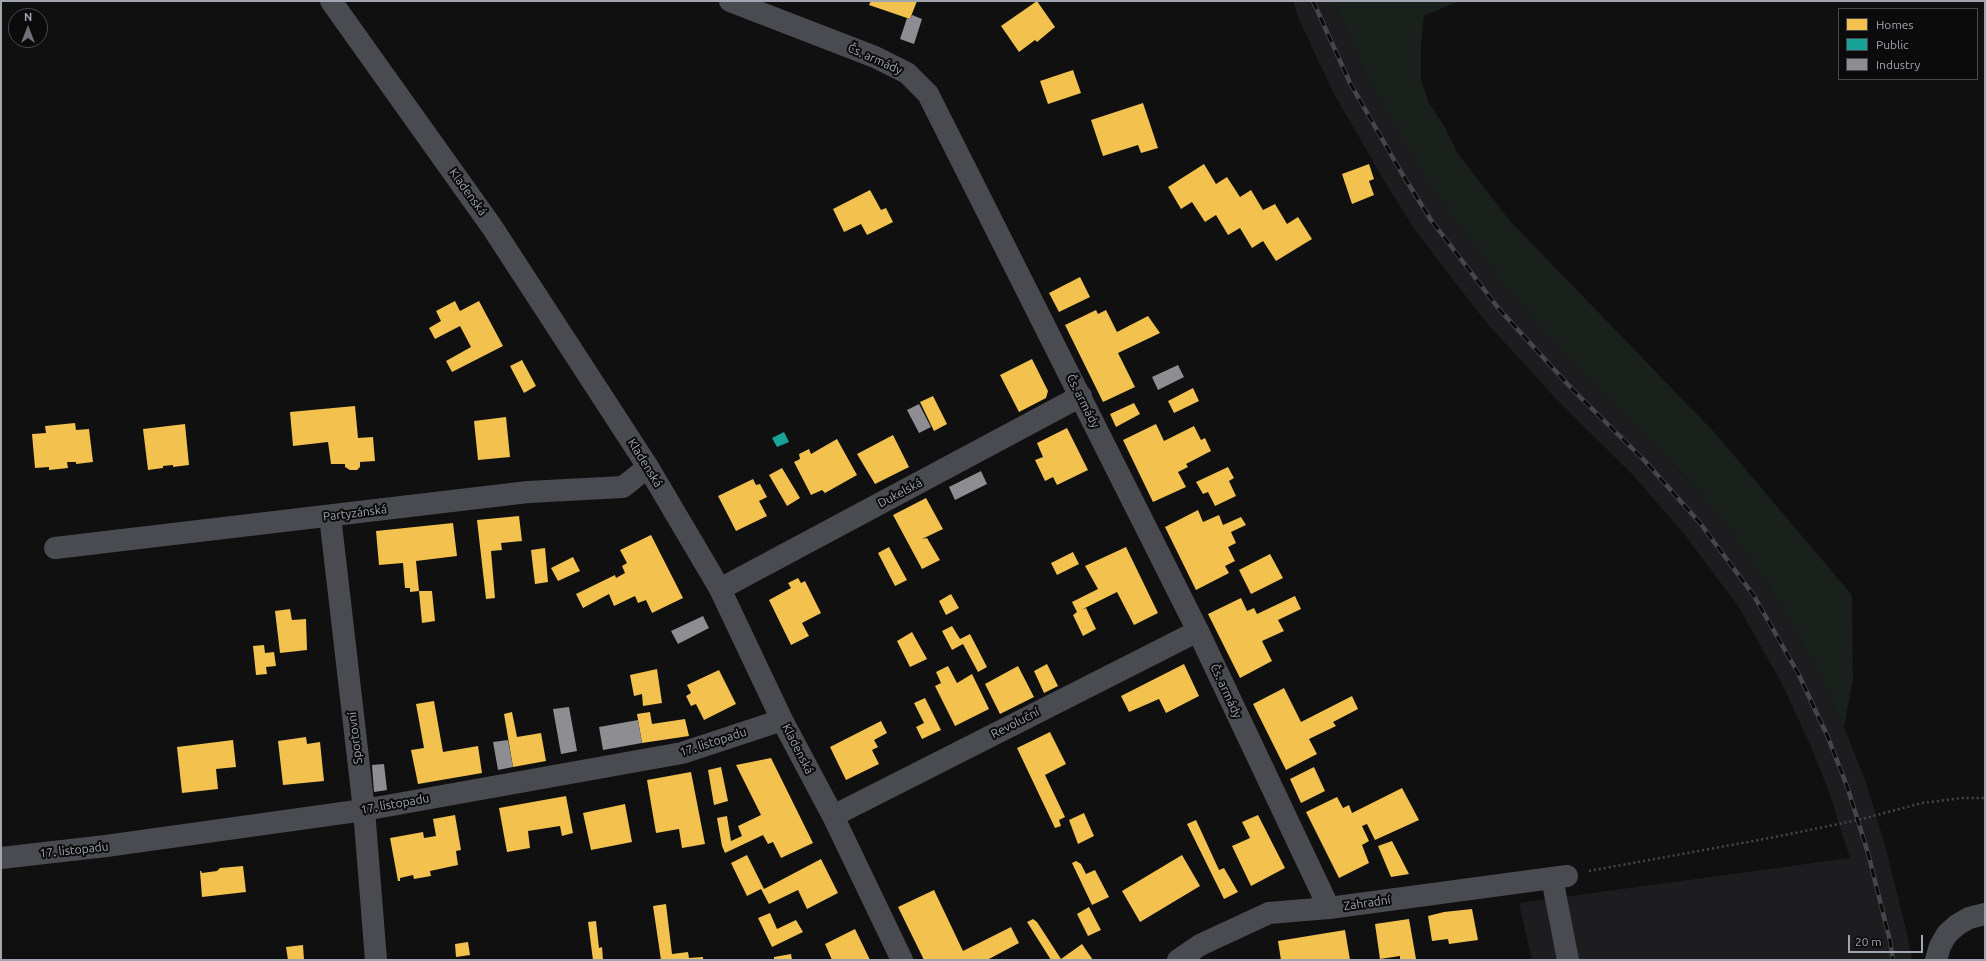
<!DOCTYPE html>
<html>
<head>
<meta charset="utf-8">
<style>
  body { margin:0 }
  #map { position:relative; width:1986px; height:961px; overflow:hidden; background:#101011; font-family:Ubuntu,sans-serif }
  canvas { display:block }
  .frame { position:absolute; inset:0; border:2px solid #a2a6b1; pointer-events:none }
  .legend { position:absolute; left:1838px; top:8px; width:140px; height:72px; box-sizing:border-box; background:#0b0b0c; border:1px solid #47494e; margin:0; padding:5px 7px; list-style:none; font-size:12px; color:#a2a6b1 }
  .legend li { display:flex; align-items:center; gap:8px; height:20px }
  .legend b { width:20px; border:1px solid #47494e }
  .north { position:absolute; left:8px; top:8px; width:40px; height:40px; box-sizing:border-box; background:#0b0b0c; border:1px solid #47494e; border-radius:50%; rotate:0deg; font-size:11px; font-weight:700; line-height:16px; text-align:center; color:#a2a6b1 }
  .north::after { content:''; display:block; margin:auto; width:14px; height:18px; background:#6f7279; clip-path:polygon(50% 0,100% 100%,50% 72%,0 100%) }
  .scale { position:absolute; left:1848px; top:935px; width:75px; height:18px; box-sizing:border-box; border:2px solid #a2a6b1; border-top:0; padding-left:5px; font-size:12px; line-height:14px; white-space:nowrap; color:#a2a6b1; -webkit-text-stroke:3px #0b0b0c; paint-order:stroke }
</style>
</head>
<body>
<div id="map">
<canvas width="1986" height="961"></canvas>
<div class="frame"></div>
<ul class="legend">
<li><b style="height:11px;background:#f2c14e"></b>Homes</li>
<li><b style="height:11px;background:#17a398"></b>Public</li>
<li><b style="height:11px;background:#8d8d92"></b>Industry</li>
</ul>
<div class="north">N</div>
<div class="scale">20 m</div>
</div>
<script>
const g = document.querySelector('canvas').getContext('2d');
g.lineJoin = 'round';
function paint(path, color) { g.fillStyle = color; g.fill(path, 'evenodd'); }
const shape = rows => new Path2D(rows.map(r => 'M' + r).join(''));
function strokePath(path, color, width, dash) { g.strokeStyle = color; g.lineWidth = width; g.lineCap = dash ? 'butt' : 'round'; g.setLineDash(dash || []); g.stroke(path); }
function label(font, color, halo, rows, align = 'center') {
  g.font = font + ' Ubuntu,sans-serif'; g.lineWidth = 4; g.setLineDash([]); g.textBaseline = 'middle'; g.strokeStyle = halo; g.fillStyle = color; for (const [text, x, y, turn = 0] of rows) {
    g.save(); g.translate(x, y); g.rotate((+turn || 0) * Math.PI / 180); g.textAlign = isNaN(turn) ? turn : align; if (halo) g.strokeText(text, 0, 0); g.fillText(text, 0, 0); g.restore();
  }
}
const built = shape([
  [1293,1,1333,1,1366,75,1447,209,1513,297,1586,376,1659,448,1715,511,1769,586,1814,664,1844,727,1865,780,1886,848,1908,938,1912,960,1532,960,1519,903,1850,858,1829,792,1809,742,1781,682,1738,606,1685,535,1632,474,1559,402,1485,321,1415,230,1385,182,1333,92,1298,17]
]);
const green = shape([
  [1333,1,1459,1,1424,16,1421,44,1421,80,1428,101,1444,126,1458,154,1511,222,1714,432,1852,595,1853,679,1844,727,1814,664,1769,586,1715,511,1659,448,1586,376,1513,297,1447,209,1417,162,1366,75]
]);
const homes = shape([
  [871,1,917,1,910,19,869,5],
  [1037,1,1055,27,1037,42,1035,40,1019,52,1001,26],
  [1073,70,1081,93,1048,104,1040,81],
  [1143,103,1158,148,1141,153,1138,145,1103,156,1091,120],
  [1204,164,1216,184,1227,177,1240,197,1251,190,1263,210,1275,204,1287,224,1298,217,1312,239,1276,261,1263,241,1252,248,1240,228,1228,235,1216,215,1205,222,1192,202,1181,209,1168,187],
  [1369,164,1374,179,1369,181,1374,195,1352,204,1342,174],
  [870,190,881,210,886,208,893,222,867,235,861,224,844,232,833,209],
  [1080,277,1090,297,1059,312,1049,293],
  [455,301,460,311,479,301,503,346,452,372,446,361,471,347,460,326,435,339,429,328,441,321,436,311],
  [1096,310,1098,314,1106,310,1117,332,1148,316,1160,333,1118,353,1135,387,1103,402,1065,325],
  [1032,359,1048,391,1046,398,1019,412,1000,375],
  [522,360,536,386,524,393,510,366],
  [1193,388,1199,401,1174,413,1168,401],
  [933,396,947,424,934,431,920,402],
  [1134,403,1140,414,1116,427,1110,414],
  [355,406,358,438,373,437,375,461,360,462,360,467,357,470,350,470,345,467,345,464,331,464,328,442,293,446,290,412],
  [506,417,510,457,478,460,474,421],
  [75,423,76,430,89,429,93,462,76,464,76,462,67,462,68,468,49,470,49,467,35,468,32,434,46,433,45,426],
  [185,424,189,465,173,467,173,465,163,466,163,468,148,470,143,429],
  [1156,424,1164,441,1194,426,1201,440,1205,438,1211,451,1186,464,1188,467,1178,472,1186,487,1153,502,1123,440],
  [1067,428,1088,470,1057,485,1053,477,1045,481,1035,460,1043,457,1037,443],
  [893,435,909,467,875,484,857,454],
  [837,439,857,475,825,493,822,490,811,495,794,462,800,459,799,454,809,449,811,454],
  [1228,467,1234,478,1229,481,1236,496,1215,506,1208,492,1203,494,1196,482],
  [782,468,800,498,787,506,769,475],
  [753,479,756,485,760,484,767,497,759,501,767,516,736,531,718,496],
  [926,498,943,529,922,539,927,538,940,560,922,569,893,515],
  [1198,510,1203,522,1219,515,1223,525,1241,517,1246,525,1231,532,1236,543,1228,547,1235,561,1225,566,1229,573,1196,590,1165,527],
  [519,516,522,541,501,543,502,550,491,551,495,598,486,599,477,520],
  [453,523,457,556,416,561,419,591,432,591,435,621,422,623,419,591,410,592,410,588,405,588,403,563,379,565,376,531],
  [651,535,683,598,652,613,646,600,638,603,635,596,614,606,609,594,583,608,576,594,615,575,616,578,625,573,622,566,627,563,620,550],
  [889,547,907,580,895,586,878,553],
  [1126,547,1158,613,1134,625,1117,592,1081,610,1086,608,1096,629,1083,636,1073,615,1077,612,1072,602,1098,589,1085,566],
  [545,548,548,582,535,584,531,550],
  [1073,552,1079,564,1057,575,1051,563],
  [1270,554,1283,578,1251,594,1239,570],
  [573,557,580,571,558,581,551,568],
  [798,578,801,583,805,581,821,613,802,623,809,636,791,645,769,600,791,588,788,583],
  [951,594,959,608,946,615,939,601],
  [1295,596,1301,609,1278,620,1284,631,1262,641,1272,661,1240,678,1208,614,1241,598,1247,611,1254,608,1257,614],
  [290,609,292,620,306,619,307,650,280,653,275,611],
  [952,626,960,639,970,634,987,667,978,672,963,644,952,650,942,631],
  [912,632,927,659,910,667,897,641],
  [264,645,265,653,274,652,276,666,266,667,267,674,256,675,253,646],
  [1047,664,1058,686,1044,693,1034,671],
  [1184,664,1199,696,1166,713,1159,699,1129,712,1121,696],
  [948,666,957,683,972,674,989,709,955,726,935,686,941,683,936,672],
  [1018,666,1034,697,1000,714,985,684],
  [657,669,662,703,643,706,642,694,634,696,630,675],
  [719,670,736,704,704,720,696,704,691,706,686,696,691,693,687,685],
  [1284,688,1301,722,1352,696,1358,709,1333,722,1336,726,1309,739,1317,754,1286,770,1253,704],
  [925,698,941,730,922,739,916,727,924,723,914,703],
  [434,701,443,752,478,746,482,773,418,784,411,750,424,748,416,704],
  [512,712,517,737,541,733,546,761,513,767,504,714],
  [650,712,652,724,685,719,689,736,642,743,637,714],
  [881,721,887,733,874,740,878,747,872,750,879,764,846,780,830,747],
  [1050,732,1066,764,1045,775,1065,817,1059,820,1061,826,1055,828,1017,748],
  [306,737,307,744,320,742,324,781,283,785,278,741],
  [233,740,236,767,216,769,218,789,182,793,177,747],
  [771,758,813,843,781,858,773,842,768,844,763,835,725,853,722,846,717,818,727,816,731,841,742,836,738,826,761,815,736,765],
  [721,767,728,801,714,805,708,770],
  [1314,767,1325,791,1301,803,1290,779],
  [691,772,705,844,682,848,679,829,656,833,647,780],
  [1402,788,1419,820,1375,840,1367,824,1362,826,1369,841,1362,845,1369,863,1339,878,1306,812,1337,797,1343,808,1349,805,1352,813],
  [566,796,573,833,562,836,560,826,528,831,530,848,507,852,499,808],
  [625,804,632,842,591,850,583,813],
  [1084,813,1094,836,1078,844,1069,820],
  [455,815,461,850,456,851,458,865,430,871,431,876,414,879,413,875,400,878,400,881,398,881,390,838,423,832,424,838,436,836,433,819],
  [1258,815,1285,868,1251,886,1232,846,1250,838,1242,822],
  [1196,820,1219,870,1224,868,1238,892,1224,899,1187,824],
  [1392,841,1409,874,1391,877,1378,846],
  [747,855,764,889,821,859,838,893,807,909,798,890,769,904,761,889,747,896,731,863],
  [1182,855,1200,886,1140,922,1122,891],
  [1076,861,1081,864,1086,874,1095,870,1109,897,1092,905,1072,863],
  [243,866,246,892,202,897,200,871,201,871,202,873,217,871,220,868],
  [934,890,963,951,1011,927,1019,943,987,960,924,960,898,907],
  [666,904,672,954,688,952,689,958,703,957,703,960,661,960,653,906],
  [1089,907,1101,930,1088,936,1077,914],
  [1472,909,1478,940,1449,944,1448,939,1432,941,1428,916,1444,912],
  [770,913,777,929,796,920,803,932,772,947,758,918],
  [1033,919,1037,922,1061,959,1082,944,1093,960,1051,960,1027,922],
  [1409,919,1416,959,1400,960,1400,956,1380,959,1375,924],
  [596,921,599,948,602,947,603,960,593,960,588,922],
  [855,929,870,960,832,960,825,944],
  [1345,930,1350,960,1281,960,1278,941],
  [468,942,470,955,456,957,455,944],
  [303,945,304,960,288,960,286,947],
  [791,954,792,960,774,960,774,957]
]);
const public = shape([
  [784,432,789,442,777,447,772,438]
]);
const industry = shape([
  [912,15,922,19,914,44,900,39,907,18,910,19],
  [1178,365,1184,377,1158,390,1152,377],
  [919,404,931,427,919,433,907,410],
  [981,471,987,484,955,500,949,487],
  [703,616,709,628,678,644,671,631],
  [569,707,577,751,561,754,553,709],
  [638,720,642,743,603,750,599,727],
  [508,740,513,767,498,770,493,742],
  [384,764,387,790,374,792,372,765]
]);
const path = shape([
  [1589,871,1775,837,1858,820,1922,803,1962,798,1985,798]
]);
const minor = shape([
  [331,1,492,227,648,467,720,589,782,720,833,816,902,960],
  [730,1,875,57,907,73,928,94,1198,631,1329,908],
  [330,516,364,810,376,960],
  [55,548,528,492,623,487,648,467],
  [720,589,1081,396],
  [833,816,1198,631],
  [1,858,106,846,364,810,682,753,782,720],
  [1552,878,1568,960],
  [1178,960,1200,945,1269,913,1329,908,1567,876],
  [1936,960,1940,946,1947,934,1957,925,1969,918,1985,914]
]);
const rail = shape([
  [1313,1,1350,83,1401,172,1431,220,1499,309,1572,389,1645,461,1700,523,1754,596,1798,673,1827,735,1847,786,1868,853,1890,941,1893,960]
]);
const streetNames = [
  ["Čs. armády",875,59,24],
  ["Kladenská",468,192,54],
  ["Čs. armády",1083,401,63],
  ["Kladenská",645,463,58],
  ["Dukelská",900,493,-28],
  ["Partyzánská",355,513,-7],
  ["Čs. armády",1226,691,65],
  ["Revoluční",1015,723,-27],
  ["Sportovní",355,738,-97],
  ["17. listopadu",713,742,-18],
  ["Kladenská",798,749,63],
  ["17. listopadu",395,804,-10],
  ["17. listopadu",74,850,-6],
  ["Zahradní",1367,903,-8]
];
paint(built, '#1d1d1f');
paint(green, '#1a201b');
paint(homes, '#f2c14e');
paint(public, '#17a398');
paint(industry, '#8d8d92');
strokePath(path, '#46474a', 2.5, [2, 3]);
strokePath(minor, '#4a4b50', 22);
strokePath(rail, '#464749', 4.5);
strokePath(rail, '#0b0b0c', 3, [9]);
label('12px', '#a2a6b1', '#0b0b0c', streetNames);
</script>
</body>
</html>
